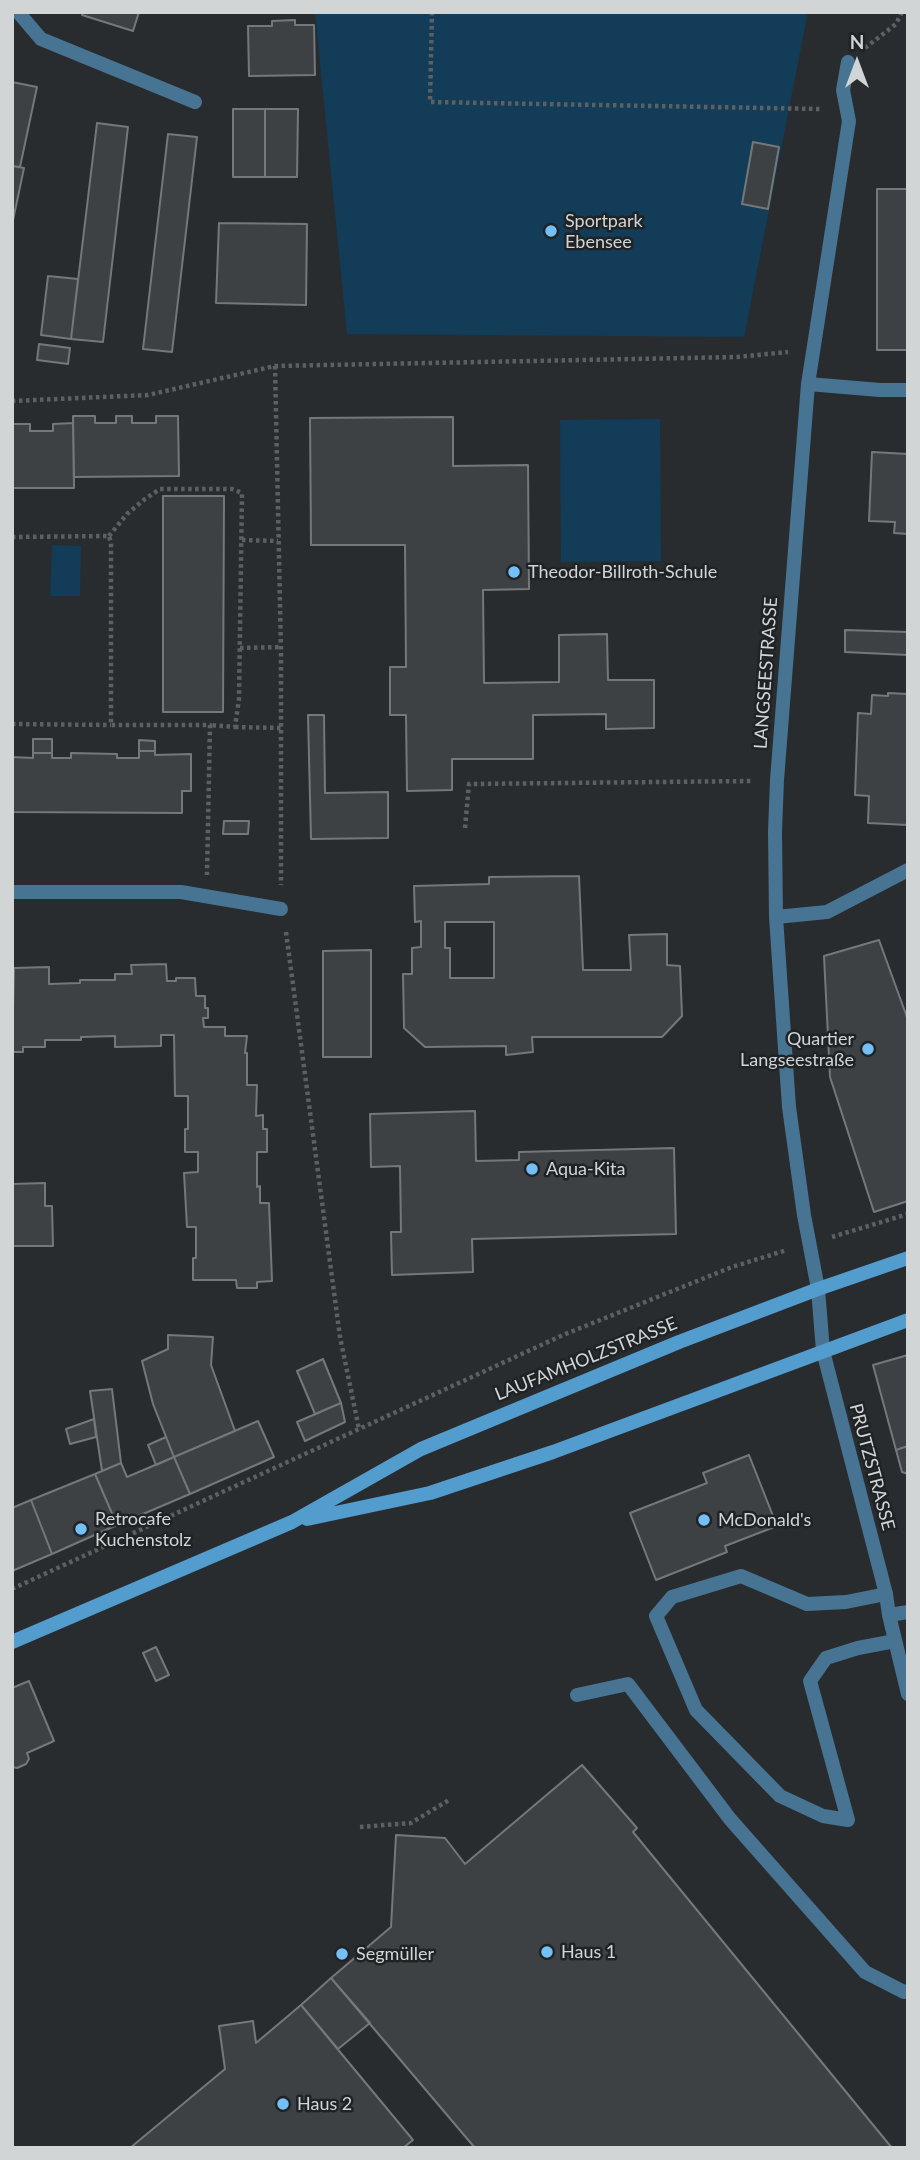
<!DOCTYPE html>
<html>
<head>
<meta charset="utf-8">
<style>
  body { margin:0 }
  #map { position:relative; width:920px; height:2160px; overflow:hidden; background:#292c2f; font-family:Lato,sans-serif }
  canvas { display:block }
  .frame { position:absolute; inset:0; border:14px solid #d2d5d6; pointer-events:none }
  .north { position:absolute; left:822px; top:28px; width:70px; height:70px; -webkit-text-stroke:5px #1f2325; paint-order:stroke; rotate:0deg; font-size:19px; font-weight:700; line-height:28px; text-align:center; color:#d2d5d6 }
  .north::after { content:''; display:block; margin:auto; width:24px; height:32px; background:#d2d5d6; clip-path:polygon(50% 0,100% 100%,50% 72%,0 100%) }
</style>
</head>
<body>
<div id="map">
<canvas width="920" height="2160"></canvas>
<div class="frame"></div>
<div class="north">N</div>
</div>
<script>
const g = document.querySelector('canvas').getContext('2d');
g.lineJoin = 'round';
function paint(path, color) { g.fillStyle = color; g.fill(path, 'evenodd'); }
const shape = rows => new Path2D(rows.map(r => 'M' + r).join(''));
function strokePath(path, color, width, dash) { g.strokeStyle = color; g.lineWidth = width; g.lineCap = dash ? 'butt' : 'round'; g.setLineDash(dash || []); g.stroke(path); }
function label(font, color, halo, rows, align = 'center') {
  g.font = font + ' Lato,sans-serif'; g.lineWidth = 5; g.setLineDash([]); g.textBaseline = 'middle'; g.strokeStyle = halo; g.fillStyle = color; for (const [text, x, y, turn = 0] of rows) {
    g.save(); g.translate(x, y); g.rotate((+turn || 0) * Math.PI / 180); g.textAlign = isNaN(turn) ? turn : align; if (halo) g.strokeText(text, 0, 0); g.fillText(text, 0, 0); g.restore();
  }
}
const green = shape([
  [315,12,808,12,744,337,347,334],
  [660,419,661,561,561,562,560,420],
  [52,545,81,546,80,596,50,596]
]);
const building = shape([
  [83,12,139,12,133,31,82,15,83,12],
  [295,20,295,25,314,25,315,75,249,76,248,26,272,26,272,21,295,20],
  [12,82,37,87,20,167,12,166,12,82],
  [233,109,265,109,265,177,233,177,233,109],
  [265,109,298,109,297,177,265,177,265,109],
  [97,123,128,127,103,342,71,339,97,123],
  [168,134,197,137,172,352,143,349,168,134],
  [753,142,779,147,768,209,742,204,753,142],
  [12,166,24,168,12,225,12,166],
  [877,189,907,189,908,350,877,350,877,189],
  [219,223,307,224,306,305,216,303,219,223],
  [48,276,78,279,71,339,41,335,48,276],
  [39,344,70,348,68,364,37,360,39,344],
  [73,416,95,416,95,423,116,423,116,416,132,416,132,423,156,423,156,416,178,416,179,476,74,477,73,416],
  [453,417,453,466,528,465,529,589,483,590,484,683,559,682,559,635,607,634,608,680,654,680,654,728,606,729,606,714,533,715,533,759,452,759,452,790,407,791,406,715,390,715,390,667,406,667,405,545,311,545,310,418,453,417],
  [73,423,74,488,12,488,12,424,30,424,30,431,53,431,53,424,73,423],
  [872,452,908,454,908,534,894,533,895,522,869,521,872,452],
  [163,496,224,496,223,712,163,712,163,496],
  [845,630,908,632,908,655,845,652,845,630],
  [888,693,908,694,908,825,868,823,869,796,855,795,858,713,871,714,872,695,888,696,888,693],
  [308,715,324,715,325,793,388,792,388,838,311,839,308,715],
  [33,739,52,739,52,753,33,753,33,739],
  [139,740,155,741,155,751,139,751,139,740],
  [139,751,155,751,155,755,191,754,191,791,182,791,182,813,12,812,12,757,33,758,33,753,52,753,52,758,71,758,71,753,117,754,117,758,139,758,139,751],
  [224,821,249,821,248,834,223,834,224,821],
  [579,876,583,970,631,970,629,935,667,934,667,965,680,966,682,1016,662,1037,532,1037,533,1052,506,1055,506,1046,425,1047,404,1028,403,974,412,974,412,948,421,947,421,921,415,922,414,886,489,884,489,877,579,876],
  [445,922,494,922,494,978,450,978,450,948,445,948,445,922],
  [879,940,908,1020,908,1201,874,1212,830,1077,824,956,879,940],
  [371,950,371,1057,323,1057,323,951,371,950],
  [166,964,167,981,176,981,176,978,195,978,196,996,205,996,205,1008,208,1008,208,1018,203,1018,204,1027,225,1027,225,1036,247,1036,245,1053,247,1053,247,1085,257,1085,256,1116,263,1115,263,1129,267,1129,267,1152,257,1152,257,1187,260,1186,260,1203,269,1203,272,1281,257,1282,257,1288,237,1288,236,1280,193,1280,193,1258,196,1258,196,1227,187,1227,184,1173,198,1172,198,1152,185,1152,185,1129,188,1129,188,1096,175,1096,174,1035,161,1035,161,1046,115,1047,115,1036,81,1037,81,1040,45,1040,45,1047,23,1047,23,1052,12,1052,14,968,49,967,49,984,80,983,80,980,115,980,115,974,132,974,131,965,166,964],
  [475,1111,476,1161,519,1160,519,1152,674,1148,676,1234,472,1239,473,1272,392,1275,391,1232,401,1232,400,1166,371,1167,370,1114,475,1111],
  [45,1183,45,1206,52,1206,53,1246,12,1246,12,1184,45,1183],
  [168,1335,213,1337,211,1365,235,1431,174,1457,153,1404,142,1361,168,1349,168,1335],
  [908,1355,908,1446,896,1450,873,1365,908,1355],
  [323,1359,341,1403,315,1414,297,1371,323,1359],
  [112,1389,121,1463,102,1471,90,1391,112,1389],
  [341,1403,345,1422,305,1441,297,1422,341,1403],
  [94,1419,96,1437,70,1444,66,1429,94,1419],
  [258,1421,274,1457,190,1494,174,1457,258,1421],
  [166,1437,174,1457,156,1465,148,1445,166,1437],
  [908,1446,908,1474,902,1472,896,1450,908,1446],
  [749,1455,777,1526,725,1546,727,1552,656,1580,630,1513,707,1483,703,1473,749,1455],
  [174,1457,190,1494,117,1525,95,1474,121,1463,127,1477,174,1457],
  [95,1474,117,1525,52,1554,31,1500,95,1474],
  [31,1500,52,1554,12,1571,12,1508,31,1500],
  [156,1647,169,1675,156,1681,143,1653,156,1647],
  [29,1681,54,1741,27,1753,29,1759,26,1764,17,1768,12,1767,12,1688,29,1681],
  [582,1765,637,1828,633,1832,892,2148,475,2148,331,1978,391,1927,396,1835,445,1838,465,1864,582,1765],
  [331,1978,370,2023,338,2049,301,2005,331,1978],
  [301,2005,413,2140,403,2148,130,2148,225,2069,219,2026,253,2021,256,2043,301,2005]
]);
const path = shape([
  [432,12,430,102,821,109],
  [865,48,896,24,902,12],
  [275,366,281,652,281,885],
  [12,401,148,395,275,366,737,357,788,352],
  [109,536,127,514,145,499,160,489,232,489,242,493,239,699,235,727,210,725],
  [12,537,109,536,111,543,111,725,210,725,207,875],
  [242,540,278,541],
  [240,648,281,647],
  [12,724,111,725],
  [235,727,281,728],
  [465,828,469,784,753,781],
  [286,932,340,1337,359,1429],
  [832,1237,908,1214],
  [12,1589,563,1335,732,1267,787,1250],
  [360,1827,411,1823,449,1800]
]);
const lane = shape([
  [18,12,41,39,195,102],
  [886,1594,846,1602,807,1604,741,1576,672,1597,656,1616,696,1710,780,1796,823,1816,848,1820,810,1681,826,1658,858,1648,895,1641],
  [577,1695,628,1684,730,1819,865,1972,904,1992,908,1991]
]);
const street = shape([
  [848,62,843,90,849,121,808,384,777,780,775,832,776,917,789,1107,804,1215,818,1289,823,1351,886,1594,889,1615,908,1694],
  [808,384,880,390,908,390],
  [12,892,181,892,281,909],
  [776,917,827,912,908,870],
  [889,1615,908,1612]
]);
const secondary = shape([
  [307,1519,430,1493,553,1452,908,1320],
  [12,1642,292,1522,421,1449,679,1342,818,1289,908,1258]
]);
const markers = [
  [551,231,7,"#74c0f6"],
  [514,572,7,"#74c0f6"],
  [868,1049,7,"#74c0f6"],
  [532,1169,7,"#74c0f6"],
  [704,1520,7,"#74c0f6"],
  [81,1529,7,"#74c0f6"],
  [547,1952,7,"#74c0f6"],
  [342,1954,7,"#74c0f6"],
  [283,2104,7,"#74c0f6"]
];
const poiNames = [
  ["Sportpark",565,221],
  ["Ebensee",565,242],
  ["Theodor-Billroth-Schule",528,572],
  ["Quartier",854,1039,"right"],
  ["Langseestraße",854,1060,"right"],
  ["Aqua-Kita",546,1169],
  ["Retrocafe",95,1519],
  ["Kuchenstolz",95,1540],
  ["McDonald's",718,1520],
  ["Haus 1",561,1952],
  ["Segmüller",356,1954],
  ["Haus 2",297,2104]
];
const streetNames = [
  ["LANGSEESTRASSE",766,673,-86],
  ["LAUFAMHOLZSTRASSE",586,1359,-22],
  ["PRUTZSTRASSE",872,1467,75]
];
paint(green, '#123c57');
paint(building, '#3e4144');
strokePath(building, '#73787b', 2);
strokePath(path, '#5d6063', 4.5, [3.5, 3.5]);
strokePath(lane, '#487493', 14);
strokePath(street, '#487493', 14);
strokePath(secondary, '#539cce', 14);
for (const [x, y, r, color] of markers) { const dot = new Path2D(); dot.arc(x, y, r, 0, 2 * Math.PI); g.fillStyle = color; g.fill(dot); strokePath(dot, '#1f2325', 2.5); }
label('18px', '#d2d5d6', '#1f2325', poiNames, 'left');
label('18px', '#d2d5d6', '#1f2325', streetNames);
</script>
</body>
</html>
